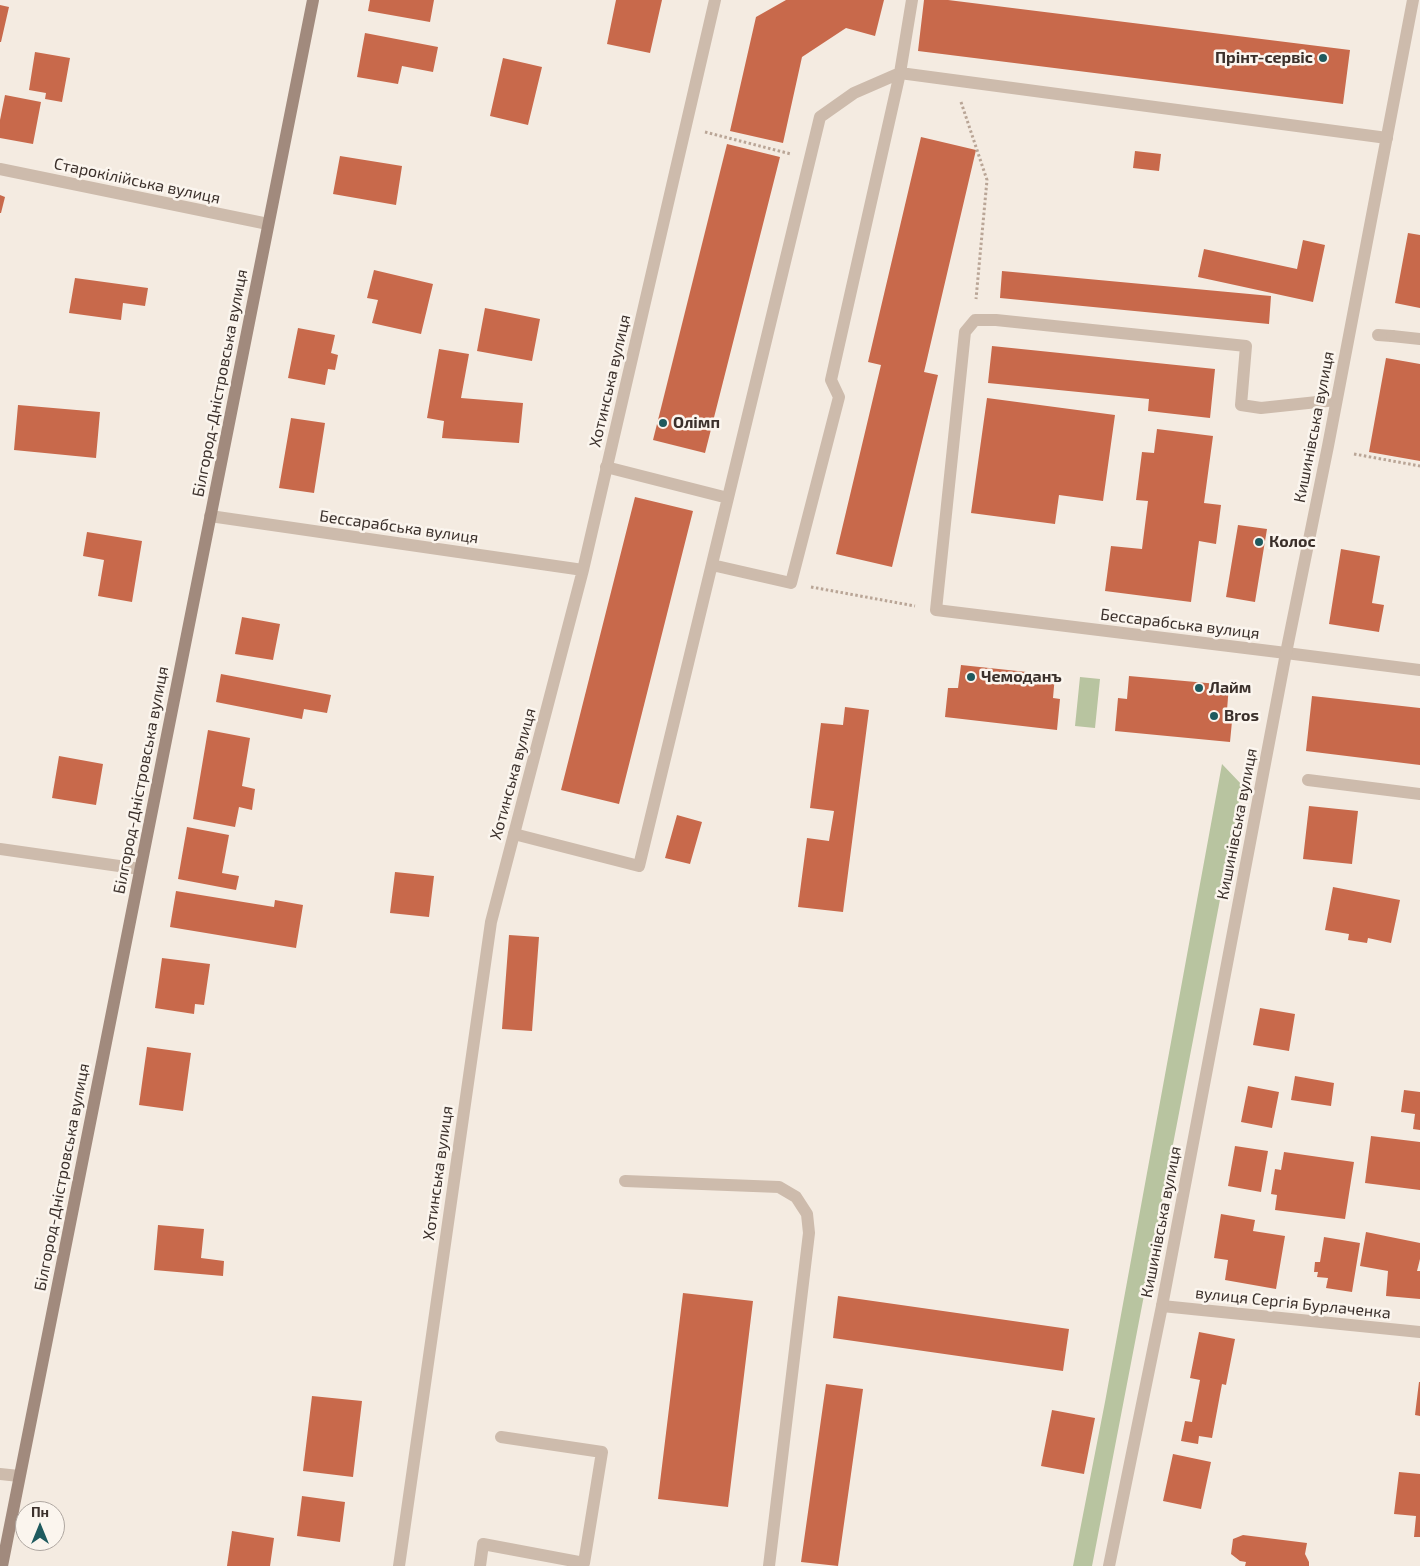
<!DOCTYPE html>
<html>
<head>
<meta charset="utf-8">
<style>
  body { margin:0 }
  #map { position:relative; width:1420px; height:1566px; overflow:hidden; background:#f4ebe1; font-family:"Exo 2",sans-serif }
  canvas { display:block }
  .north { position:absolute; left:15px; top:1501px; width:50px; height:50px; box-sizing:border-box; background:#fbf5ee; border:1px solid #aea6a0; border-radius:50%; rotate:0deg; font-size:14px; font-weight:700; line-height:20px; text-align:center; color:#3b302b }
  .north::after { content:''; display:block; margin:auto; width:18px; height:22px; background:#1f5a5e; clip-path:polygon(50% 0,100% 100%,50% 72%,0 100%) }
</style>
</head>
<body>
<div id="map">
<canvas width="1420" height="1566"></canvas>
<div class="north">Пн</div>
</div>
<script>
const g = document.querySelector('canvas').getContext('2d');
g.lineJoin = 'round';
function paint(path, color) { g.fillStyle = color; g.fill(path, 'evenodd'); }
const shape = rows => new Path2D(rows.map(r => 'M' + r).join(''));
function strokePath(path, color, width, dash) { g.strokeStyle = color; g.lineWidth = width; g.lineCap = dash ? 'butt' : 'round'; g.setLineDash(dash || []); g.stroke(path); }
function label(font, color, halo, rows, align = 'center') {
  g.font = font + ' "Exo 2",sans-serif'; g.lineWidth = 5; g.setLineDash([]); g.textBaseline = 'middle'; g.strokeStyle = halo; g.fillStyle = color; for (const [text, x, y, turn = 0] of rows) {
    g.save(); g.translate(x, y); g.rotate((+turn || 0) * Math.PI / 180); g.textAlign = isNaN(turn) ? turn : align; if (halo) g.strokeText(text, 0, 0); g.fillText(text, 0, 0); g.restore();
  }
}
const green = shape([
  [1080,677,1100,679,1095,728,1075,726],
  [1222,764,1242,785,1092,1566,1073,1566,1105,1402]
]);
const building = shape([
  [370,0,434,0,430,22,368,11],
  [616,0,662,0,650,53,607,44],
  [786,0,884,0,875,36,846,28,802,57,783,143,730,131,756,17],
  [924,0,948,0,1350,50,1343,104,918,51],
  [0,5,9,7,1,42,0,42],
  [365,33,438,47,433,72,402,66,398,84,357,77],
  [35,52,70,58,62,102,45,99,46,93,29,90],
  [503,58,542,67,528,125,490,116],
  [5,95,41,102,33,144,0,138,0,120],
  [921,137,976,150,924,372,938,375,892,567,836,554,881,365,868,362],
  [727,144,780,157,705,453,653,440],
  [1135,151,1161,154,1159,171,1133,168],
  [340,156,402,166,396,205,333,194],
  [0,195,5,197,1,213,0,213],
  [1408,233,1420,235,1420,308,1395,303],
  [1303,240,1325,245,1313,302,1198,277,1204,249,1297,269],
  [374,270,433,284,421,334,372,323,378,300,367,298],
  [1002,271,1271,296,1269,324,1000,298],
  [75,278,148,288,145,306,123,303,121,320,69,313],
  [485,308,540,319,532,361,477,351],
  [298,328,335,335,331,353,338,355,335,370,328,369,325,385,288,378],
  [992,346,1215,369,1210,418,1148,411,1149,399,988,383],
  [439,349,469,354,461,398,523,403,519,443,442,438,444,421,427,418],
  [1386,358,1420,364,1420,461,1369,452],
  [987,398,1115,415,1103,501,1059,495,1055,524,971,513],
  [18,405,100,412,96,458,14,450],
  [291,418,325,423,314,493,279,488],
  [1157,429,1213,436,1204,503,1221,505,1216,544,1199,541,1191,602,1105,591,1111,546,1142,549,1148,501,1136,500,1142,452,1154,453],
  [635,497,693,511,619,804,561,790],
  [1238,525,1267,529,1255,602,1226,597],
  [87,532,142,541,132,602,98,596,104,560,83,556],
  [1341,549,1380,556,1372,603,1384,605,1379,632,1329,624],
  [242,617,280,624,273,660,235,654],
  [961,665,1055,675,1053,698,1060,699,1057,730,945,717,948,688,958,688],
  [221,674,331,695,327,713,304,709,302,719,216,702],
  [1129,676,1229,685,1227,710,1233,711,1230,742,1115,731,1118,698,1127,699],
  [1312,696,1420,708,1420,765,1306,751],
  [845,707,869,710,843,912,798,907,807,838,829,841,834,811,810,808,821,723,843,725],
  [208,730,250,738,242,786,255,789,252,810,239,807,235,827,193,819],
  [59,756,103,764,96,805,52,798],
  [1309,806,1358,811,1352,864,1303,859],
  [677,815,702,822,690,864,665,858],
  [187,827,229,835,222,873,239,876,236,890,178,879],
  [395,872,434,876,429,917,390,913],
  [1333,887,1400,900,1391,943,1368,938,1367,943,1348,940,1349,934,1325,930],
  [176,891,274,907,275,900,303,905,296,948,170,927],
  [509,935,539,937,532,1031,502,1029],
  [162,958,210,964,204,1005,195,1004,194,1014,155,1008],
  [1260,1008,1295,1014,1289,1051,1253,1045],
  [147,1047,191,1053,183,1111,139,1105],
  [1295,1076,1334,1083,1331,1106,1291,1100],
  [1248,1086,1279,1092,1272,1128,1241,1122],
  [1404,1090,1420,1092,1420,1130,1413,1129,1415,1114,1401,1112],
  [1371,1136,1420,1142,1420,1190,1365,1183],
  [1235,1146,1268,1151,1261,1192,1228,1186],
  [1284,1152,1354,1162,1345,1219,1275,1210,1277,1195,1271,1194,1275,1169,1281,1170],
  [1221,1214,1255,1220,1253,1231,1285,1236,1276,1289,1225,1280,1228,1260,1214,1258],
  [158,1225,204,1229,201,1258,224,1261,223,1276,154,1270],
  [1366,1232,1420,1243,1420,1259,1417,1271,1420,1271,1420,1299,1386,1296,1388,1271,1360,1266],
  [1324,1237,1360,1243,1352,1292,1326,1288,1328,1278,1317,1277,1318,1272,1314,1272,1315,1262,1320,1262],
  [683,1293,753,1301,728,1507,658,1499],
  [838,1296,1069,1329,1063,1371,833,1338],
  [1199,1332,1235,1339,1226,1385,1222,1384,1212,1438,1199,1436,1198,1444,1181,1441,1185,1421,1192,1422,1200,1380,1190,1378],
  [1419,1382,1420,1382,1420,1416,1415,1415],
  [826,1384,863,1389,838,1566,801,1562],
  [312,1396,362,1401,353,1477,303,1471],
  [1052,1410,1095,1418,1084,1474,1041,1466],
  [1173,1454,1211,1462,1201,1509,1163,1501],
  [1399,1472,1420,1474,1420,1537,1414,1537,1416,1516,1394,1514],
  [302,1496,345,1502,340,1542,297,1536],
  [232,1531,274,1538,270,1566,227,1566],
  [1243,1535,1307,1543,1305,1554,1309,1562,1309,1566,1245,1566,1246,1562,1240,1561,1231,1554,1233,1539]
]);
const path = shape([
  [961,102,987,180,976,299],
  [705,132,791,154],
  [1354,454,1420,466],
  [811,587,915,606]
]);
const service = shape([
  [606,467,728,498],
  [712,565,791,583,839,397,831,380,900,73,912,0],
  [1286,653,936,610,965,332,975,320,996,320,1246,346,1241,405,1261,408,1336,400],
  [1308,780,1420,794],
  [514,834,639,866,820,117,854,93,900,73,1387,138],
  [625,1181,779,1187,796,1197,807,1214,809,1233,769,1566],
  [480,1566,483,1544,584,1563,602,1452,501,1437]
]);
const pedestrian = shape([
  [1378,335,1392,336]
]);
const minor = shape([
  [0,169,268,224],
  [1392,336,1420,339],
  [210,516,583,570],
  [1286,653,1420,670],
  [0,849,140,869],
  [1162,1306,1420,1332],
  [0,1474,19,1476],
  [399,1566,491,922,583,570,715,0]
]);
const tertiary = shape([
  [1109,1566,1162,1306,1286,653,1328,446,1413,0]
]);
const secondary = shape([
  [2,1566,313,0]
]);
const markers = [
  [1323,58,5,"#1f5a5e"],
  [663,423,5,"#1f5a5e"],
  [1259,542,5,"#1f5a5e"],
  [971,677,5,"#1f5a5e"],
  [1199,688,5,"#1f5a5e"],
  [1214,716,5,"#1f5a5e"]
];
const poiNames = [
  ["Прінт-сервіс",1313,58,"right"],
  ["Олімп",673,423],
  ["Колос",1269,542],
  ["Чемоданъ",981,677],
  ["Лайм",1209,688],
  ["Bros",1224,716]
];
const streetNames = [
  ["Старокілійська вулиця",137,181,12],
  ["Хотинська вулиця",610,381,-77],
  ["Білгород-Дністровська вулиця",220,383,-79],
  ["Кишинівська вулиця",1314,427,-79],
  ["Бессарабська вулиця",399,527,8],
  ["Бессарабська вулиця",1180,624,7],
  ["Хотинська вулиця",513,774,-75],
  ["Білгород-Дністровська вулиця",141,780,-79],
  ["Кишинівська вулиця",1237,824,-79],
  ["Хотинська вулиця",438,1173,-82],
  ["Білгород-Дністровська вулиця",62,1177,-79],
  ["Кишинівська вулиця",1161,1222,-79],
  ["вулиця Сергія Бурлаченка",1293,1303,6]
];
paint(green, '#b8c4a0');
paint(building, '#c8694b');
strokePath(path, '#b9a596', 3, [2.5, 2.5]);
strokePath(service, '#cdbbac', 12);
strokePath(pedestrian, '#cdbbac', 12);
strokePath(minor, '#cdbbac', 12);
strokePath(tertiary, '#cdbbac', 12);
strokePath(secondary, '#a18a7d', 12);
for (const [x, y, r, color] of markers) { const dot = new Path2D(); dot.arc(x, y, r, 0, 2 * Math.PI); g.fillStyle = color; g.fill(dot); strokePath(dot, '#fbf5ee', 2); }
label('bold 16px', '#3b302b', '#fbf5ee', poiNames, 'left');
label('16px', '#3b302b', '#fbf5ee', streetNames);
</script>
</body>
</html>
